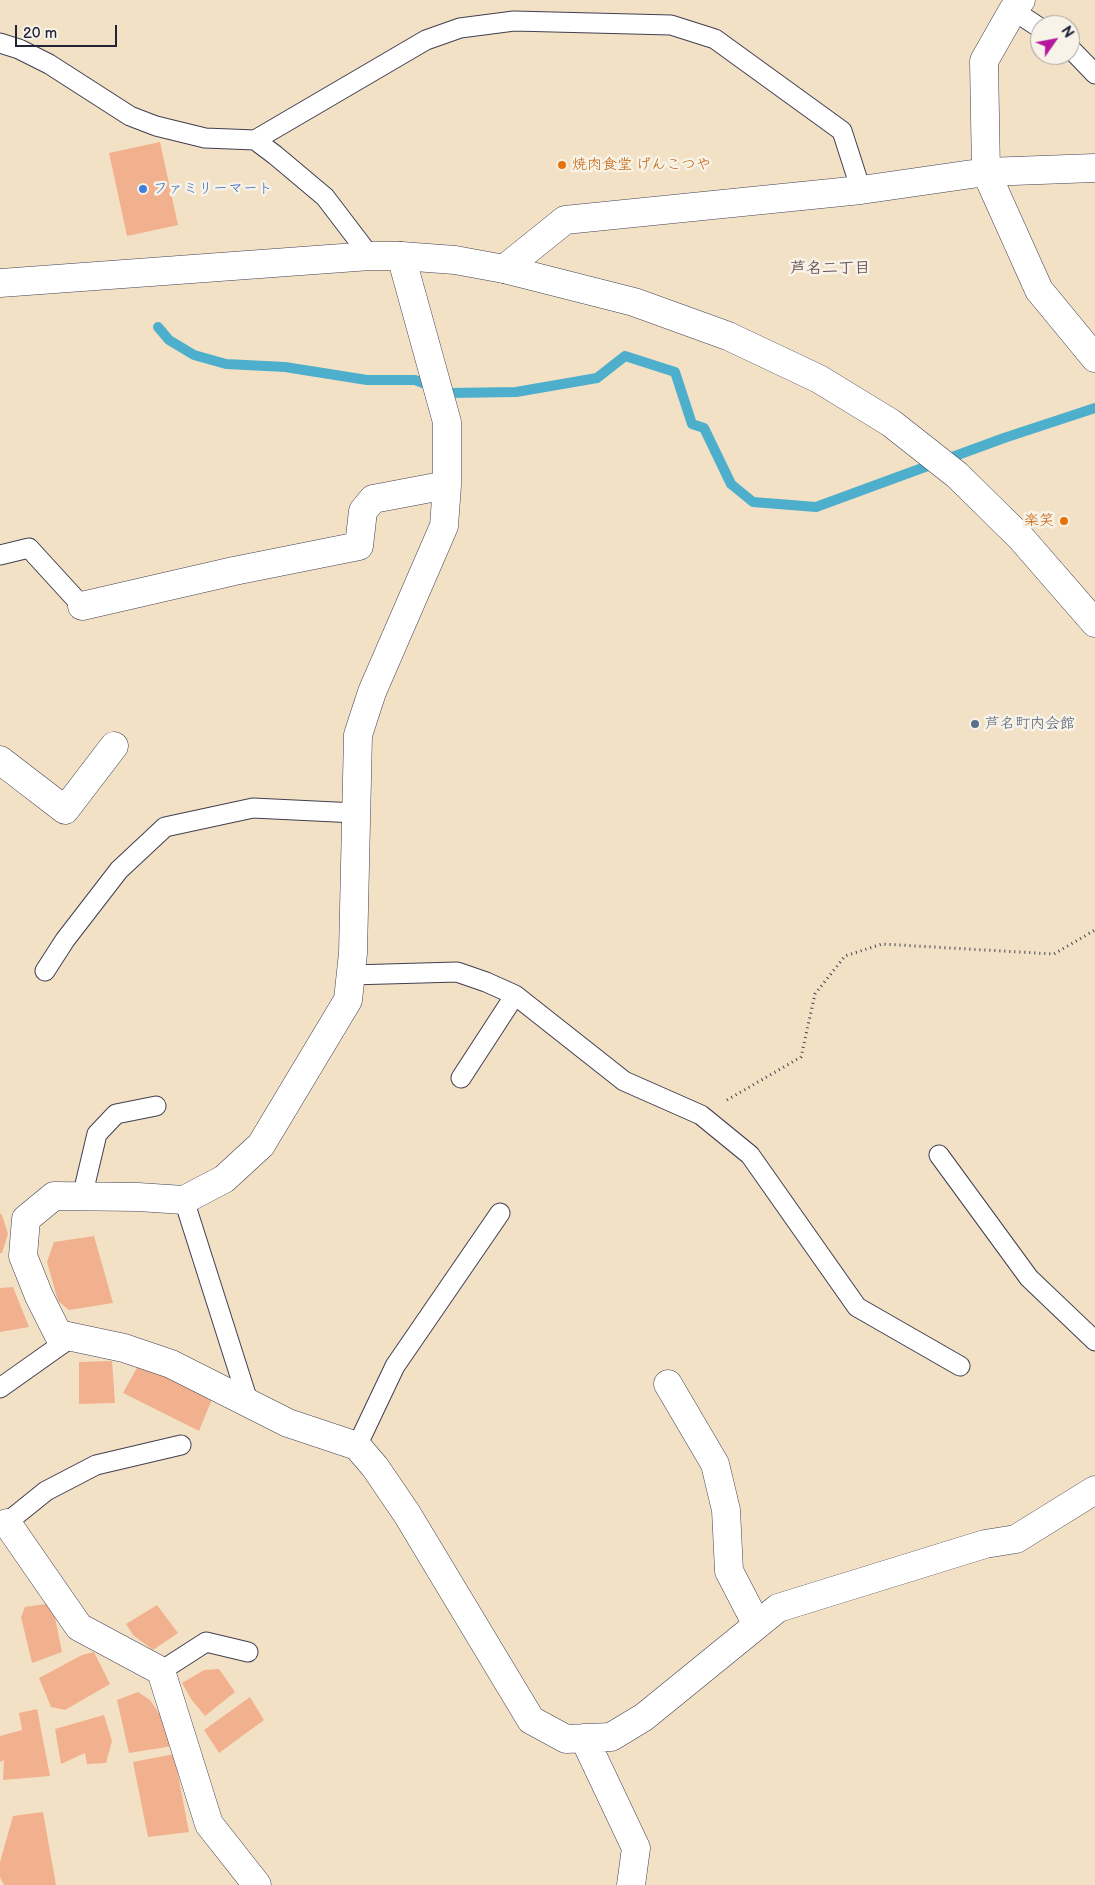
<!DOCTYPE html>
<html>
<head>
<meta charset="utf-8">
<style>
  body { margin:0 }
  #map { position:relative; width:1095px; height:1885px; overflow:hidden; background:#f3e1c6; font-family:"Balsamiq Sans",sans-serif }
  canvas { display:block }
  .north { position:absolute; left:1030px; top:15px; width:50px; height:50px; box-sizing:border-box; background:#f7f3e8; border:1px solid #a29fa3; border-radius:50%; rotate:57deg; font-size:14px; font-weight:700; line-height:20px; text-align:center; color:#22223b }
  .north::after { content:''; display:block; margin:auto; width:18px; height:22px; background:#b5179e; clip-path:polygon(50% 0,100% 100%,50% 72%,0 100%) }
  .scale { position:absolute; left:15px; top:25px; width:102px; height:22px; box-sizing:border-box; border:2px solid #22223b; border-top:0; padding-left:6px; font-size:15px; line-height:18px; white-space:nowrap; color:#22223b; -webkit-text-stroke:4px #f7f3e8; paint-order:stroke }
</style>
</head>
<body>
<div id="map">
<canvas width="1095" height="1885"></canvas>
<div class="north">N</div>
<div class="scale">20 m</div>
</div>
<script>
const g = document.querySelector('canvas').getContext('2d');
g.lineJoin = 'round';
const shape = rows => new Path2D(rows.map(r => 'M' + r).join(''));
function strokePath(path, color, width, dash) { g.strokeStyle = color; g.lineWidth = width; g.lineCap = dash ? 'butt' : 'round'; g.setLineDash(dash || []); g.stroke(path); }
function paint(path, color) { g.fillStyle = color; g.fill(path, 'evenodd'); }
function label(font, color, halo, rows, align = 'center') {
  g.font = font + ' "Balsamiq Sans","Klee One",sans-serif'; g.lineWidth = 5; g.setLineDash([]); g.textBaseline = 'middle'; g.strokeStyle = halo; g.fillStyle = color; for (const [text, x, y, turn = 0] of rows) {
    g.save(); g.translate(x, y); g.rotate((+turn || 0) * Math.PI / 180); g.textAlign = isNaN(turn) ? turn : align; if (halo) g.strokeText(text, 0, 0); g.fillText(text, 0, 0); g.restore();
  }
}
const stream = shape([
  [158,327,169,340,194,355,226,364,285,367,367,380,415,380,450,393,516,392,597,378,625,356,675,372,692,424,704,428,731,484,753,502,816,507,1004,438,1095,408]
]);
const building = shape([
  [160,142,178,225,127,236,109,153],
  [0,1213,2,1215,8,1234,2,1253,0,1253],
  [94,1236,113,1303,69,1310,58,1301,47,1262,54,1242],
  [13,1287,29,1327,0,1332,0,1288],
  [112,1361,115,1403,79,1404,79,1362],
  [139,1364,212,1399,199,1431,123,1393],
  [46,1604,54,1613,62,1652,32,1663,21,1617,25,1607],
  [157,1605,178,1633,153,1650,133,1635,126,1624],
  [94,1652,110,1684,65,1710,51,1707,39,1678,82,1655],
  [219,1669,235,1692,205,1716,191,1699,182,1683,204,1670],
  [138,1692,150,1700,171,1731,173,1746,129,1753,117,1700],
  [250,1697,264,1720,219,1753,204,1730],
  [37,1709,50,1776,3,1780,4,1760,0,1762,0,1736,22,1730,19,1713],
  [104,1715,112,1741,106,1763,87,1764,85,1753,61,1764,55,1729],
  [174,1754,189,1832,148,1837,133,1762],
  [43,1812,56,1885,4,1885,0,1877,0,1862,13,1816]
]);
const path = shape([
  [727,1100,801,1057,815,994,845,956,882,944,1054,954,1095,930]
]);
const service = shape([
  [1013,10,1040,28],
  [0,43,19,49,49,64,130,116,156,126,205,138,255,140,275,155,325,197,370,256],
  [1070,48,1095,74],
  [255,140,426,40,460,28,514,21,671,25,715,39,842,131,861,190],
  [0,555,29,548,82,606],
  [45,971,65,940,119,870,165,827,253,808,356,813],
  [351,975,457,972,486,982,515,995],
  [461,1078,515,995,624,1081,701,1115,750,1155,857,1307,960,1366],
  [939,1155,1029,1278,1095,1341],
  [82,1197,97,1134,116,1114,156,1106],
  [184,1200,248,1401],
  [0,1388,72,1337],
  [357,1446,395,1366,500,1213],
  [0,1528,46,1491,96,1465,181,1445],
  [161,1671,206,1642,248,1652]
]);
const minor = shape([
  [1021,0,1013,10,984,61,986,172,1039,290,1095,358],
  [401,256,447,422,447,485,444,526,372,692,358,735,353,953,348,1000,261,1145,224,1179,184,1200,138,1197,54,1196,26,1219,23,1256,39,1296,58,1334,124,1348,171,1364,288,1423,357,1446,375,1467,407,1514,531,1720,566,1739,611,1737,644,1717,778,1608,985,1544,1016,1539,1095,1490],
  [504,269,565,220,861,190,986,172,1095,168],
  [82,606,234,571,359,546,363,511,373,499,447,485],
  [0,760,65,810,114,746],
  [668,1384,715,1464,726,1510,729,1571,757,1625],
  [7,1523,79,1627,161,1671,209,1824,257,1885],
  [584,1738,636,1848,631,1885]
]);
const tertiary = shape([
  [0,283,370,256,401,256,455,260,504,269,634,302,728,336,819,379,891,423,957,475,1021,538,1095,623]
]);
const markers = [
  [562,165,5,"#e8710a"],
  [143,189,5,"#3f7fe0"],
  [1064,521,5,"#e8710a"],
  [975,724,5,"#5c6f8a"]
];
const foodNames = [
  ["焼肉食堂 げんこつや",572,165],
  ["楽笑",1054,521,"right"]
];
const shopNames = [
  ["ファミリーマート",153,189]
];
const serviceNames = [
  ["芦名町内会館",985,724]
];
const neighbourhoodNames = [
  ["芦名二丁目",830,269]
];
strokePath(stream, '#4eafcd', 10);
paint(building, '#f2b18e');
strokePath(service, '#413f50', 21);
strokePath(minor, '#413f50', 29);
strokePath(tertiary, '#413f50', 29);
strokePath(path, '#413f50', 3, [1, 4]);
strokePath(service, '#fff', 19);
strokePath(minor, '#fff', 28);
strokePath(tertiary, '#fff', 28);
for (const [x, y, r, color] of markers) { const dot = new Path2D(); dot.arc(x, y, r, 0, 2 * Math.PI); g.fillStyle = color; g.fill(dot); strokePath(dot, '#f7f3e8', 2); }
label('15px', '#c56008', '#f7f3e8', foodNames, 'left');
label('15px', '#366cbe', '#f7f3e8', shopNames, 'left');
label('15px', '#4e5e75', '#f7f3e8', serviceNames, 'left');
label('bold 16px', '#6b5458', '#f7f3e8', neighbourhoodNames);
</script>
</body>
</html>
